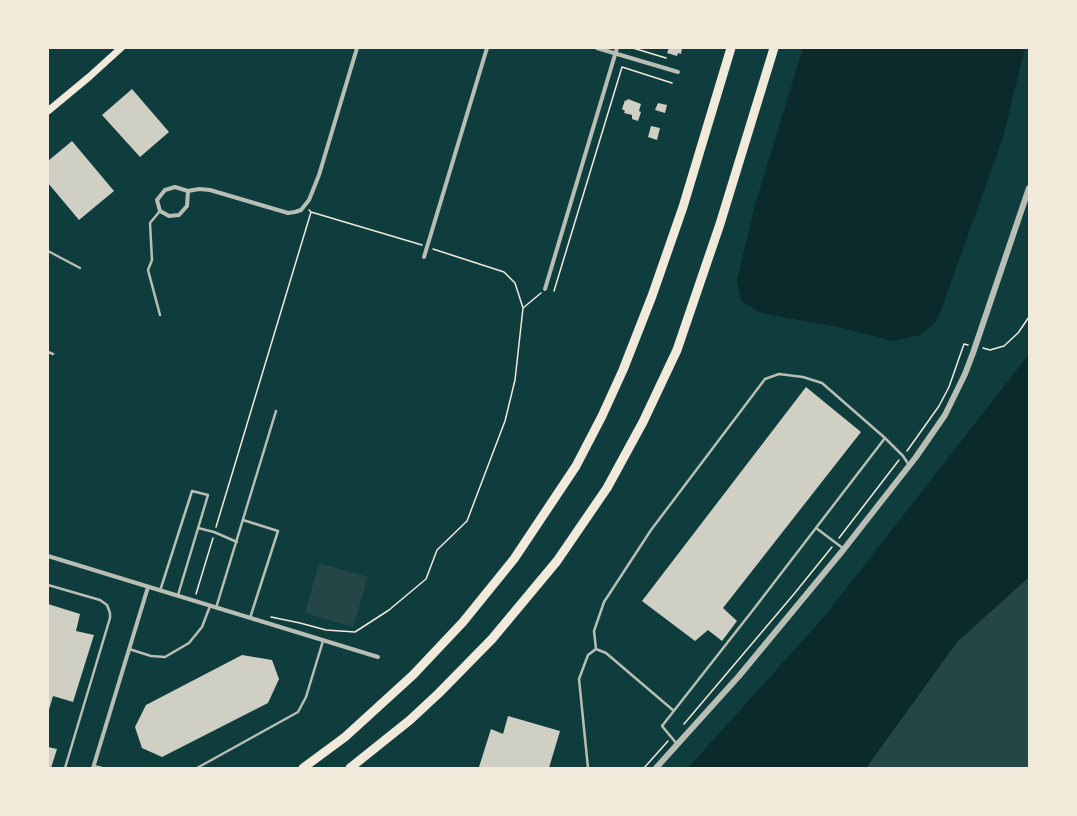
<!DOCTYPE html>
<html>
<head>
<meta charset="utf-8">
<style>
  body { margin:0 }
  #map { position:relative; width:1077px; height:816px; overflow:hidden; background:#0f3d3e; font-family:"IBM Plex Sans",sans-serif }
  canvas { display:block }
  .frame { position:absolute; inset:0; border:49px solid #f1e9da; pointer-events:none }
</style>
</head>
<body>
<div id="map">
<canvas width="1077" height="816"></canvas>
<div class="frame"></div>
</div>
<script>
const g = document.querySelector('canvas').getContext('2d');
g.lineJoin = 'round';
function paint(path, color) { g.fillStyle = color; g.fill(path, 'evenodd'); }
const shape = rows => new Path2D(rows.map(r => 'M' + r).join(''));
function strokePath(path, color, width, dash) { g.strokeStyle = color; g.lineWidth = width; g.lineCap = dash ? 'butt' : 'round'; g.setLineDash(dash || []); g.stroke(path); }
const green = shape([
  [319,563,368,577,353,627,305,613],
  [1029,577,1029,768,866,768,957,642]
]);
const water = shape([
  [803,48,1025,48,1003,138,937,321,921,335,893,341,842,328,761,313,741,301,737,281,754,208],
  [1029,354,1029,577,957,642,866,768,688,768,824,617]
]);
const building = shape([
  [669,48,682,48,681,54,678,53,677,56,667,53],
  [132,89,169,132,140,157,102,115],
  [628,99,641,104,639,111,641,112,638,121,632,119,632,115,624,113,625,111,622,109,625,100,626,101],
  [658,103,667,105,665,113,655,110],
  [651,126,660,128,657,140,648,137],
  [72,141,114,191,79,220,48,183,48,161],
  [806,387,861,432,723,608,737,621,722,641,708,630,695,641,642,601],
  [48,604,80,614,76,631,94,635,73,702,53,696,48,713],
  [242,655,272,660,279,679,268,703,162,757,142,748,135,727,146,705],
  [508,716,560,731,549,768,479,767,491,729,503,734],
  [48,747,57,749,51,768,48,768]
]);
const path = shape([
  [633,48,666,58],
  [309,210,311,212,422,245],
  [554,291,622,67,672,83],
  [523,308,541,293],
  [983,348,990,350,1004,346,1018,333,1029,317],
  [907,451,939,406,949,387,964,344,968,345],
  [216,527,311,212],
  [839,538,899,460],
  [196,594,213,538],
  [271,617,300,623,326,630,355,632,389,610,426,579,437,550,467,521,505,421,515,380,523,308,515,283,504,272,433,249],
  [684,724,794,594,832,547],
  [644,768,668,741]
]);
const service = shape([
  [160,211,150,223,152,260,148,270,160,315],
  [48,251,80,268],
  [48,352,53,354],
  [243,520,278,531,250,618],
  [198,528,214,532,237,542],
  [816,528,844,549],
  [48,585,100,600,107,605,110,613,110,618,65,768],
  [160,591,192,491,208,495,178,595],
  [216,608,276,411],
  [129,649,151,656,165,657,189,643,202,627,210,606],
  [596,649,594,631,604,602,651,530,765,379,779,374,803,377,822,383,885,438],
  [677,744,662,726,753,610,885,438,903,456,909,465],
  [94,766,102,768],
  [197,768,298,712,306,697,323,641],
  [588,768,579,679,588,655,596,649,606,653,674,711]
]);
const minor = shape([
  [597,48,678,72],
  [188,191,187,206,179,215,169,216,160,211,157,200,165,190,175,187,188,191,199,189,210,190,288,213,295,212,301,210,309,200,319,175,357,48],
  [424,257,487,48],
  [545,289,617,48],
  [48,556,378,657],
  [93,768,148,587]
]);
const tertiary = shape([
  [656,768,739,676,844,549,916,457,945,415,965,374,973,353,1029,188]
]);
const secondary = shape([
  [48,111,89,77,121,48]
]);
const motorway = shape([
  [303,768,345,737,413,675,463,622,514,559,576,466,602,416,623,370,652,296,683,207,731,48],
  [350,768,410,720,439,693,492,639,557,561,607,488,643,422,677,350,720,224,774,48]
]);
paint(green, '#244646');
paint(water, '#0a2a2b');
paint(building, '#cfcfc3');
strokePath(path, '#f1e9da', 1.5);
strokePath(service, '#b8beb3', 2.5);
strokePath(minor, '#b8beb3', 4);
strokePath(tertiary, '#b8beb3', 6);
strokePath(secondary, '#f1e9da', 7);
strokePath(motorway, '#f1e9da', 9);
</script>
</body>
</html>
